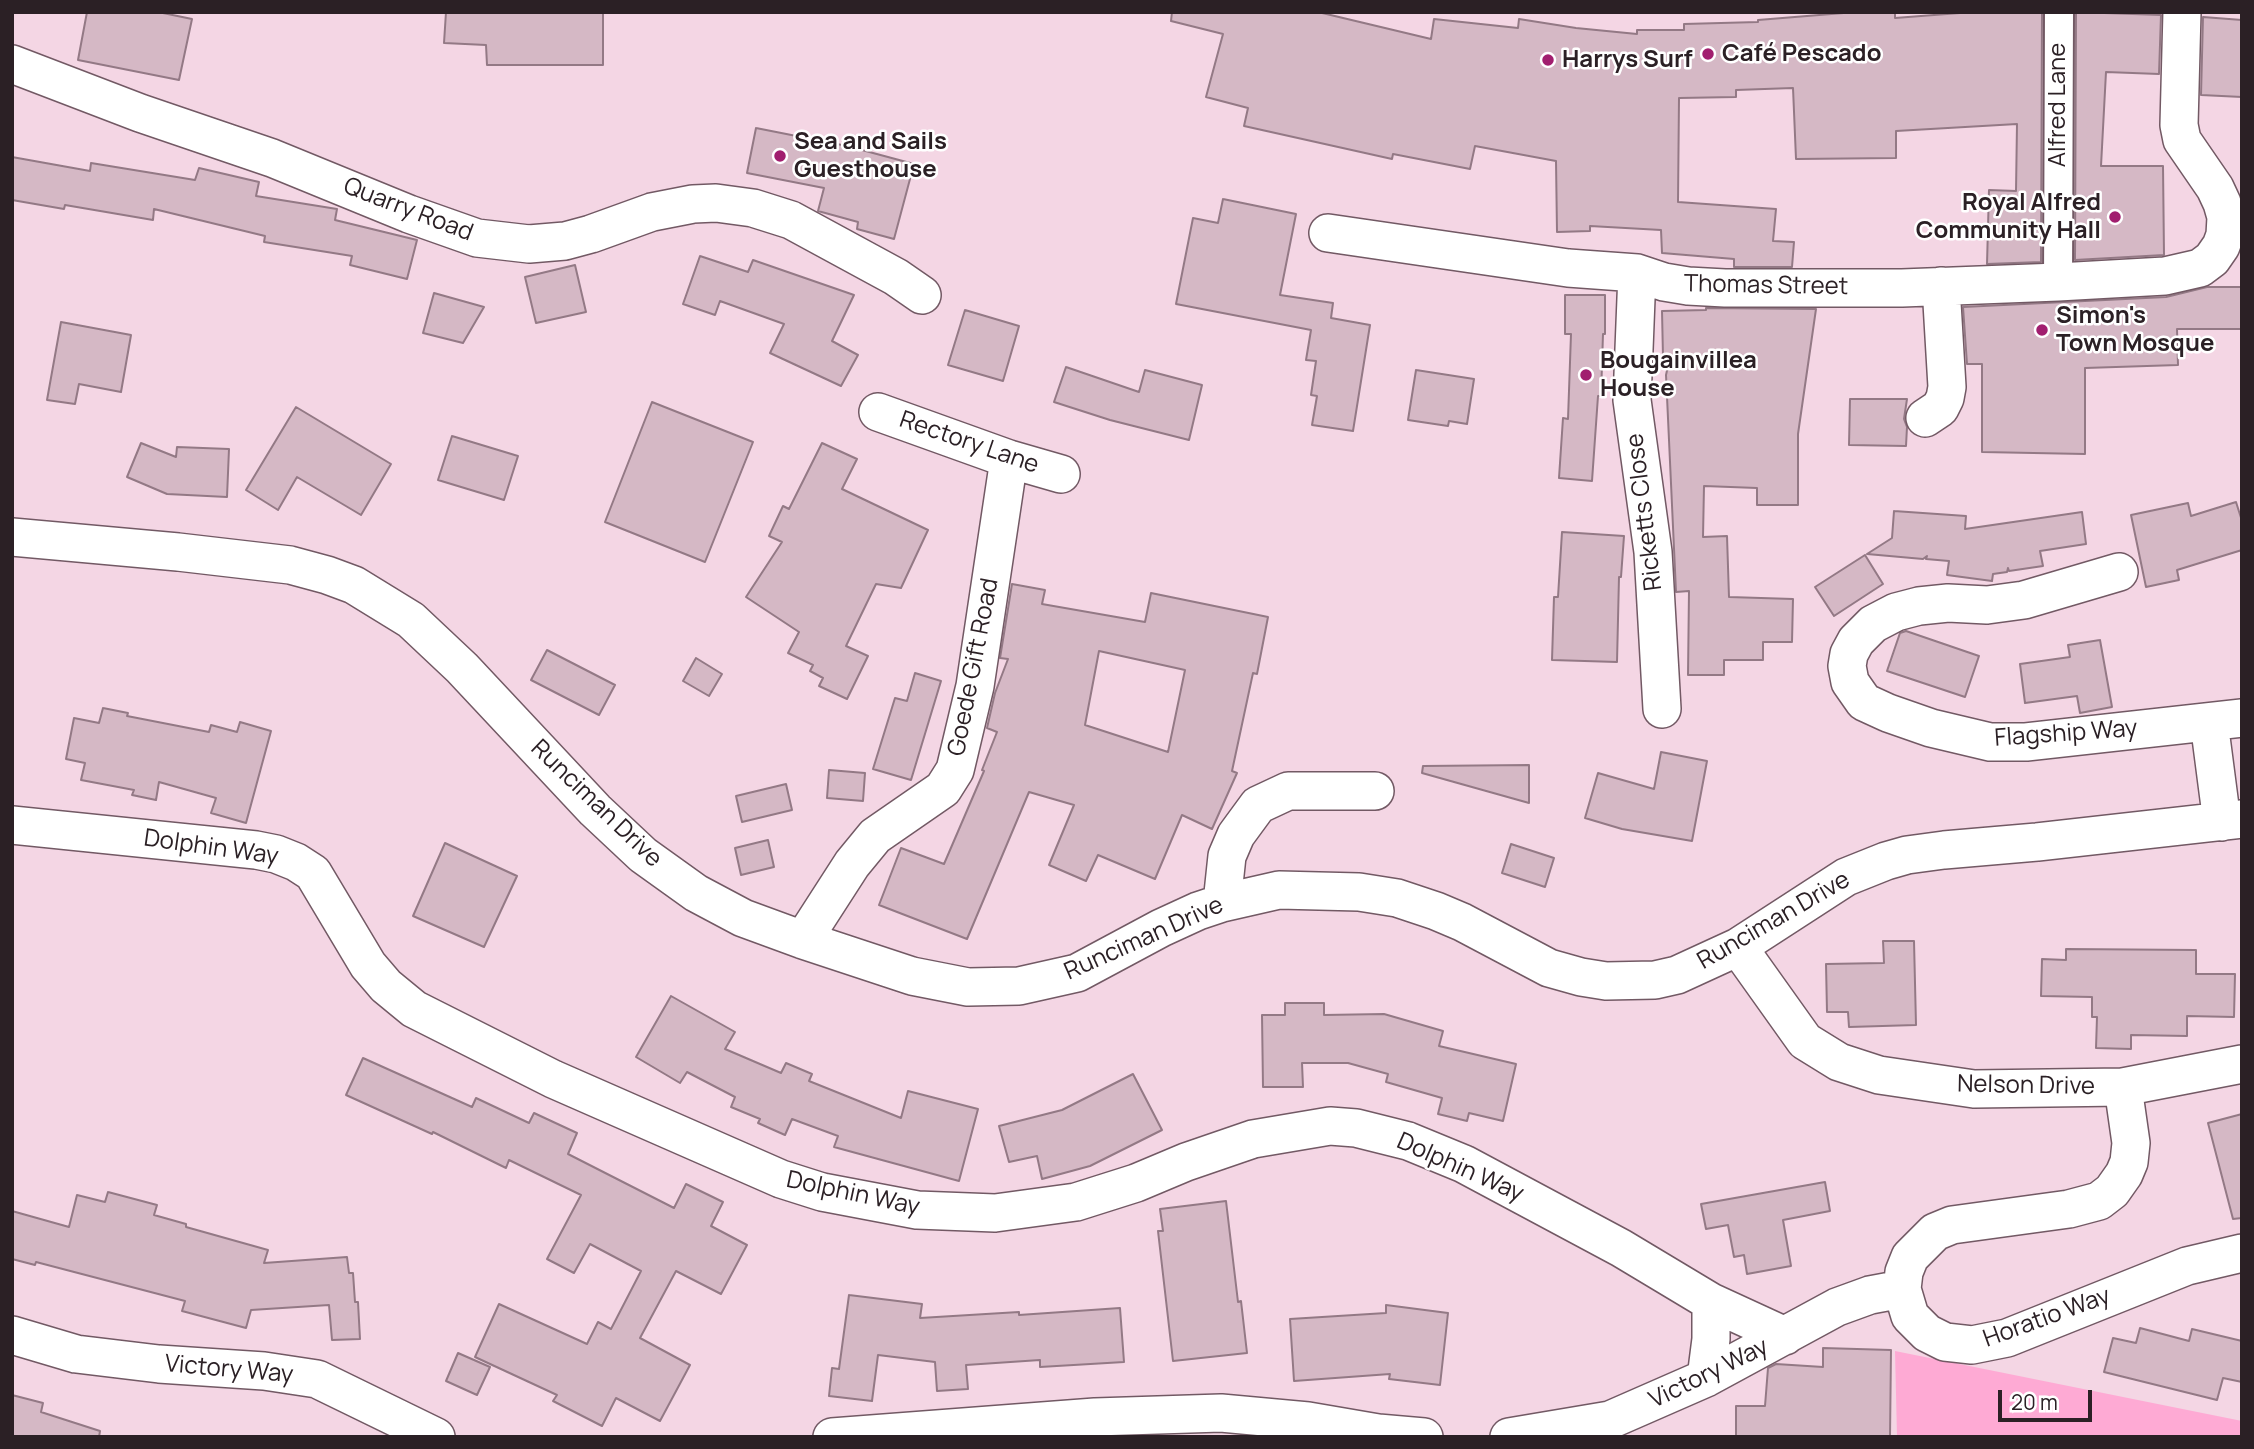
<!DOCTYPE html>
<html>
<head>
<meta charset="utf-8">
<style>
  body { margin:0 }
  #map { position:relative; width:2254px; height:1449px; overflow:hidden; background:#f4d6e4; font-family:Manrope,sans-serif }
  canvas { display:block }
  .frame { position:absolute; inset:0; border:14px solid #2b2025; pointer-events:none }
  .scale { position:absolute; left:1998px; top:1390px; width:94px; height:32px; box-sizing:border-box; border:4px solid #2b2025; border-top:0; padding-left:9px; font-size:21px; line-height:24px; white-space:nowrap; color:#2b2025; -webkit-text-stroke:5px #fff; paint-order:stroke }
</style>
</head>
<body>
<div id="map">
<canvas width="2254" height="1449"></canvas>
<div class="frame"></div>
<div class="scale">20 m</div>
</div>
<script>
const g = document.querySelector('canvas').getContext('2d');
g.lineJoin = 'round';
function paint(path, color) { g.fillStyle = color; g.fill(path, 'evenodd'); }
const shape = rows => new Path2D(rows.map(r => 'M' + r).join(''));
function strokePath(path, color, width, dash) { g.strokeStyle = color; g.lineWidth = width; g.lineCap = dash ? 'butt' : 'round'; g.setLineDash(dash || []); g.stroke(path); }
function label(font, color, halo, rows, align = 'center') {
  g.font = font + ' Manrope,sans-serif'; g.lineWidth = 5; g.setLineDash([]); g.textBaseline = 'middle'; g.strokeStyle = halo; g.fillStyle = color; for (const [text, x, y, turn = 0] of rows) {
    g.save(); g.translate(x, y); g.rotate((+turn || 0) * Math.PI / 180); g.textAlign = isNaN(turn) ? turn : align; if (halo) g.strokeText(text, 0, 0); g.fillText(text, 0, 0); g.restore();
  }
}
const green = shape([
  [1895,1351,2242,1421,2242,1437,1897,1437]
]);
const building = shape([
  [87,12,158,12,192,19,179,80,78,60,87,12],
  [446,12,603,12,603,65,487,65,486,45,444,43,446,12],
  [1172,12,1318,12,1431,39,1434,19,1518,28,1519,19,1576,28,1637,34,1637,30,1684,30,1684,24,1758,22,1758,20,1856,12,1895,12,1895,18,1973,12,2042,12,2041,262,1987,264,1989,190,2016,191,2017,124,1896,131,1896,158,1796,159,1793,88,1736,90,1736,97,1679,98,1678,202,1776,209,1773,241,1794,242,1792,267,1734,267,1734,259,1662,253,1661,230,1590,226,1590,231,1557,232,1556,161,1475,146,1470,169,1393,154,1392,159,1244,126,1248,108,1206,97,1223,34,1171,21,1172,12],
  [2076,12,2161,15,2159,74,2106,72,2101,166,2163,166,2164,255,2075,260,2076,12],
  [2203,17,2242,20,2242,97,2201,95,2203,17],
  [756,128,847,146,914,164,894,239,857,229,858,222,818,211,824,188,747,173,756,128],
  [12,157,90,171,91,163,195,180,199,168,259,182,256,196,337,209,335,220,417,240,407,279,350,265,352,256,264,242,265,236,154,209,153,220,65,205,64,209,12,200,12,157],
  [1223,199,1296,214,1280,295,1333,303,1331,318,1370,325,1353,431,1312,425,1317,396,1311,395,1316,361,1306,360,1311,330,1176,304,1193,218,1218,223,1223,199],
  [700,256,748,272,753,260,854,295,832,341,858,355,841,386,770,353,784,324,720,301,715,315,683,304,700,256],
  [575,265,586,312,536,323,525,277,575,265],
  [2207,287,2242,287,2242,329,2177,329,2178,365,2085,368,2085,454,1982,452,1982,364,1967,364,1963,307,2166,297,2207,287],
  [434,293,484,307,463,343,423,333,434,293],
  [1565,295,1605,295,1605,334,1603,334,1601,396,1598,396,1592,481,1559,478,1563,418,1568,419,1571,334,1565,334,1565,295],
  [1706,308,1816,309,1798,434,1798,505,1757,505,1757,488,1704,486,1703,537,1727,536,1729,597,1793,599,1792,642,1763,642,1763,660,1724,660,1724,675,1688,675,1689,591,1676,592,1666,375,1670,357,1663,357,1662,311,1706,310,1706,308],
  [965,310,1019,326,1003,381,948,365,965,310],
  [61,322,131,335,121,392,79,384,75,404,47,400,61,322],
  [1066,367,1139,392,1145,370,1202,385,1189,440,1110,420,1054,402,1066,367],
  [1416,370,1474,379,1467,424,1449,421,1448,426,1408,420,1416,370],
  [1850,399,1907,399,1904,419,1907,427,1906,446,1849,445,1850,399],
  [652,402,753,442,705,562,605,522,652,402],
  [296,407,391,464,361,515,297,477,278,510,246,490,296,407],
  [452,436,518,456,504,500,438,480,452,436],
  [141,443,176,457,177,447,229,449,227,497,167,494,127,477,141,443],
  [822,443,857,459,842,489,928,530,901,588,876,584,846,646,868,656,847,699,819,686,823,678,810,671,813,665,788,653,799,632,746,597,782,542,769,536,783,506,789,509,822,443],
  [2236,502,2242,521,2242,550,2177,570,2179,580,2146,587,2131,515,2188,503,2191,516,2236,502],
  [1894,511,1966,516,1965,529,2082,512,2086,544,2040,551,2043,566,2009,571,2008,568,2007,572,1993,574,1992,581,1947,575,1949,561,1926,559,1927,556,1923,559,1867,554,1892,538,1894,511],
  [1562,532,1624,536,1621,577,1619,577,1617,662,1552,660,1554,597,1558,597,1562,532],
  [1865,555,1883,584,1834,616,1815,587,1865,555],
  [1012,584,1045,590,1042,604,1145,622,1151,593,1268,617,1257,674,1253,673,1232,771,1237,773,1212,829,1182,815,1155,879,1098,855,1086,881,1049,865,1074,805,1029,792,967,939,879,905,901,848,944,864,984,771,982,770,997,732,987,728,995,693,1008,659,1000,658,1012,584],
  [1099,651,1185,670,1168,752,1085,725,1099,651],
  [1906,631,1979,656,1965,697,1887,671,1900,633,1906,631],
  [2100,640,2112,707,2080,713,2077,696,2025,703,2020,664,2070,657,2068,645,2100,640],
  [547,650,615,685,599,715,531,680,547,650],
  [696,658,722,674,709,696,683,681,696,658],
  [915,673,941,681,911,780,873,769,895,698,907,701,915,673],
  [103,708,128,713,127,716,209,732,211,725,237,732,240,722,271,731,246,823,211,813,216,798,159,782,156,800,132,795,134,790,81,780,85,763,66,759,74,718,99,723,103,708],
  [1661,752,1707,761,1692,841,1622,829,1585,818,1598,773,1654,789,1661,752],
  [1529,765,1529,803,1422,773,1423,766,1529,765],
  [829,770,865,773,863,801,827,798,829,770],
  [786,784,792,810,742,822,736,796,786,784],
  [768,840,774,867,741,875,735,848,768,840],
  [445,843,517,876,484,947,413,916,445,843],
  [1511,844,1554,858,1545,887,1502,873,1511,844],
  [1883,941,1914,941,1916,1025,1849,1027,1848,1012,1827,1012,1826,964,1884,963,1883,941],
  [2066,949,2196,950,2196,974,2235,974,2234,1017,2187,1016,2187,1036,2131,1035,2131,1049,2096,1048,2097,1017,2092,1017,2092,997,2041,996,2042,959,2066,960,2066,949],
  [671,996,735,1032,725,1049,781,1073,786,1063,812,1074,809,1081,901,1118,908,1091,978,1109,959,1181,834,1147,838,1136,792,1119,785,1135,758,1123,760,1119,731,1107,735,1097,687,1072,680,1083,636,1057,671,996],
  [1285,1003,1324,1003,1324,1015,1384,1014,1443,1031,1439,1046,1516,1064,1503,1121,1469,1113,1467,1121,1438,1114,1442,1098,1386,1082,1388,1074,1348,1063,1302,1063,1303,1087,1263,1087,1262,1015,1285,1015,1285,1003],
  [363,1058,472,1107,476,1098,529,1123,534,1113,577,1133,568,1154,674,1208,686,1184,723,1202,711,1226,747,1245,721,1294,676,1271,640,1338,690,1365,660,1421,616,1398,602,1426,553,1401,557,1395,475,1357,499,1304,587,1344,598,1322,611,1329,641,1271,590,1244,574,1273,547,1259,581,1195,509,1160,506,1168,433,1132,432,1134,346,1095,363,1058],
  [1133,1074,1162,1130,1090,1166,1042,1179,1037,1156,1009,1162,999,1126,1062,1110,1133,1074],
  [2242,1114,2242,1218,2233,1219,2208,1123,2242,1114],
  [1825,1182,1830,1211,1783,1220,1791,1266,1747,1274,1744,1255,1734,1257,1728,1225,1706,1229,1701,1204,1825,1182],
  [108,1192,157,1205,154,1215,186,1224,186,1227,268,1250,264,1263,347,1257,349,1273,353,1273,355,1302,358,1302,360,1339,332,1340,329,1305,251,1310,246,1328,182,1311,185,1301,36,1262,35,1265,12,1259,12,1211,69,1227,77,1195,105,1202,108,1192],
  [1226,1201,1238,1302,1241,1301,1247,1353,1173,1361,1158,1231,1163,1231,1160,1209,1226,1201],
  [849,1295,922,1304,920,1318,1019,1312,1019,1315,1120,1308,1124,1362,1040,1367,1040,1360,966,1365,968,1389,937,1391,935,1362,878,1355,872,1401,829,1396,832,1368,839,1369,849,1295],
  [1386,1305,1448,1313,1440,1385,1389,1379,1390,1374,1294,1381,1290,1319,1386,1313,1386,1305],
  [2140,1328,2189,1341,2192,1329,2242,1341,2242,1382,2223,1378,2217,1400,2104,1372,2113,1338,2136,1343,2140,1328],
  [1823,1348,1891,1350,1890,1437,1736,1437,1736,1406,1765,1406,1768,1368,1776,1364,1823,1367,1823,1348],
  [458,1353,490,1367,477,1395,446,1381,458,1353],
  [12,1395,43,1403,41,1412,100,1431,99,1437,12,1437,12,1395]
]);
const pedestrian = shape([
  [2058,282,2059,12]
]);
const minor = shape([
  [12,64,140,113,272,158,409,214,477,238,529,244,565,241,591,234,652,212,693,204,716,203,753,208,791,220,896,277,922,295],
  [1328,233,1568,268,1637,273,1664,282,1688,286,1725,288,1902,288,2058,282,2165,276,2200,268,2212,259,2221,246,2225,235,2226,217,2222,203,2215,188,2182,140,2179,125,2182,12],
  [1637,273,1632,400,1653,552,1662,709],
  [878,412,1009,459,1061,474],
  [1925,418,1940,408,1945,398,1947,387,1941,286],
  [12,537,178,552,290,565,327,575,354,585,411,620,462,668,595,810,643,855,696,893,743,918,803,940,912,976,968,987,1019,986,1077,973,1161,928,1198,911,1222,903,1279,890,1359,892,1397,898,1436,911,1462,922,1549,968,1581,977,1606,981,1655,980,1677,975,1738,947,1846,877,1886,861,1907,855,1944,850,2037,842,2242,819],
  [2119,572,2024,600,1987,605,1948,603,1919,606,1896,612,1873,624,1856,641,1849,654,1847,666,1850,682,1864,702,1888,713,1931,728,1990,742,2026,742,2242,718],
  [2209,722,2222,822],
  [12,825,256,850,276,854,296,862,313,873,368,965,386,986,414,1009,553,1079,781,1179,822,1192,917,1210,995,1213,1076,1202,1136,1183,1186,1162,1253,1139,1330,1126,1356,1128,1408,1141,1464,1164,1621,1248,1711,1302,1785,1336],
  [1222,903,1227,856,1236,835,1258,805,1288,791,1375,791],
  [803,940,852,864,875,836,943,789,955,770,975,686,1009,459],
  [1738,947,1805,1041,1839,1062,1879,1075,1974,1089,2123,1087,2242,1064],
  [2123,1087,2131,1143,2129,1162,2124,1174,2112,1191,2099,1201,2069,1209,1952,1225,1935,1232,1910,1257,1904,1272,1902,1289,1910,1316,1927,1333,1945,1342,1972,1345,2007,1338,2187,1266,2242,1253],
  [12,1335,76,1354,159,1364,264,1371,317,1379,436,1437],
  [1706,1378,1711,1339,1711,1302],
  [832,1437,1095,1417,1221,1413,1308,1421,1378,1433,1424,1437],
  [1509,1437,1610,1420,1706,1378,1837,1307,1870,1295,1902,1289]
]);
const markers = [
  [1708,54,7,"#a11e6f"],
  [1548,60,7,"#a11e6f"],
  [780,156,7,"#a11e6f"],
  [2115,217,7,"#a11e6f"],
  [2042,330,7,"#a11e6f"],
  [1586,375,7,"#a11e6f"]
];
const poiNames = [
  ["Café Pescado",1722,54],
  ["Harrys Surf",1562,60],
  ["Sea and Sails",794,142],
  ["Guesthouse",794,170],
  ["Royal Alfred",2101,203,"right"],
  ["Community Hall",2101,231,"right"],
  ["Simon's",2056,316],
  ["Town Mosque",2056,344],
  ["Bougainvillea",1600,361],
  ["House",1600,389]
];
const streetNames = [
  ["Alfred Lane",2058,105,-90],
  ["Quarry Road",408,210,21],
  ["Thomas Street",1766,286,1],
  ["Rectory Lane",969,443,19],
  ["Ricketts Close",1645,512,-97],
  ["Goede Gift Road",974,667,-79],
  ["Flagship Way",2066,734,-4],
  ["Runciman Drive",596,804,44],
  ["Dolphin Way",211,848,8],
  ["Runciman Drive",1774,921,-30],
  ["Runciman Drive",1144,939,-24],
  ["Nelson Drive",2026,1086,1],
  ["Dolphin Way",1460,1168,24],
  ["Dolphin Way",853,1194,12],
  ["Horatio Way",2047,1318,-20],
  ["Victory Way",229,1370,5],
  ["Victory Way",1709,1374,-26]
];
paint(green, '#feaad4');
paint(building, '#d5b8c5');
strokePath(building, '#937985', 2);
strokePath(pedestrian, '#725964', 32);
strokePath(minor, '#725964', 40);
strokePath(pedestrian, '#fff', 28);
strokePath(minor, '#fff', 37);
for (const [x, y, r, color] of markers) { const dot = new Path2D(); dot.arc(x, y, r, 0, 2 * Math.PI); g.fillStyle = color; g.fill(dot); strokePath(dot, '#fff', 2.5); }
label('bold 24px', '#2b2025', '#fff', poiNames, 'left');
label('24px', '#2b2025', '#fff', streetNames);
</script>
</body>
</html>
